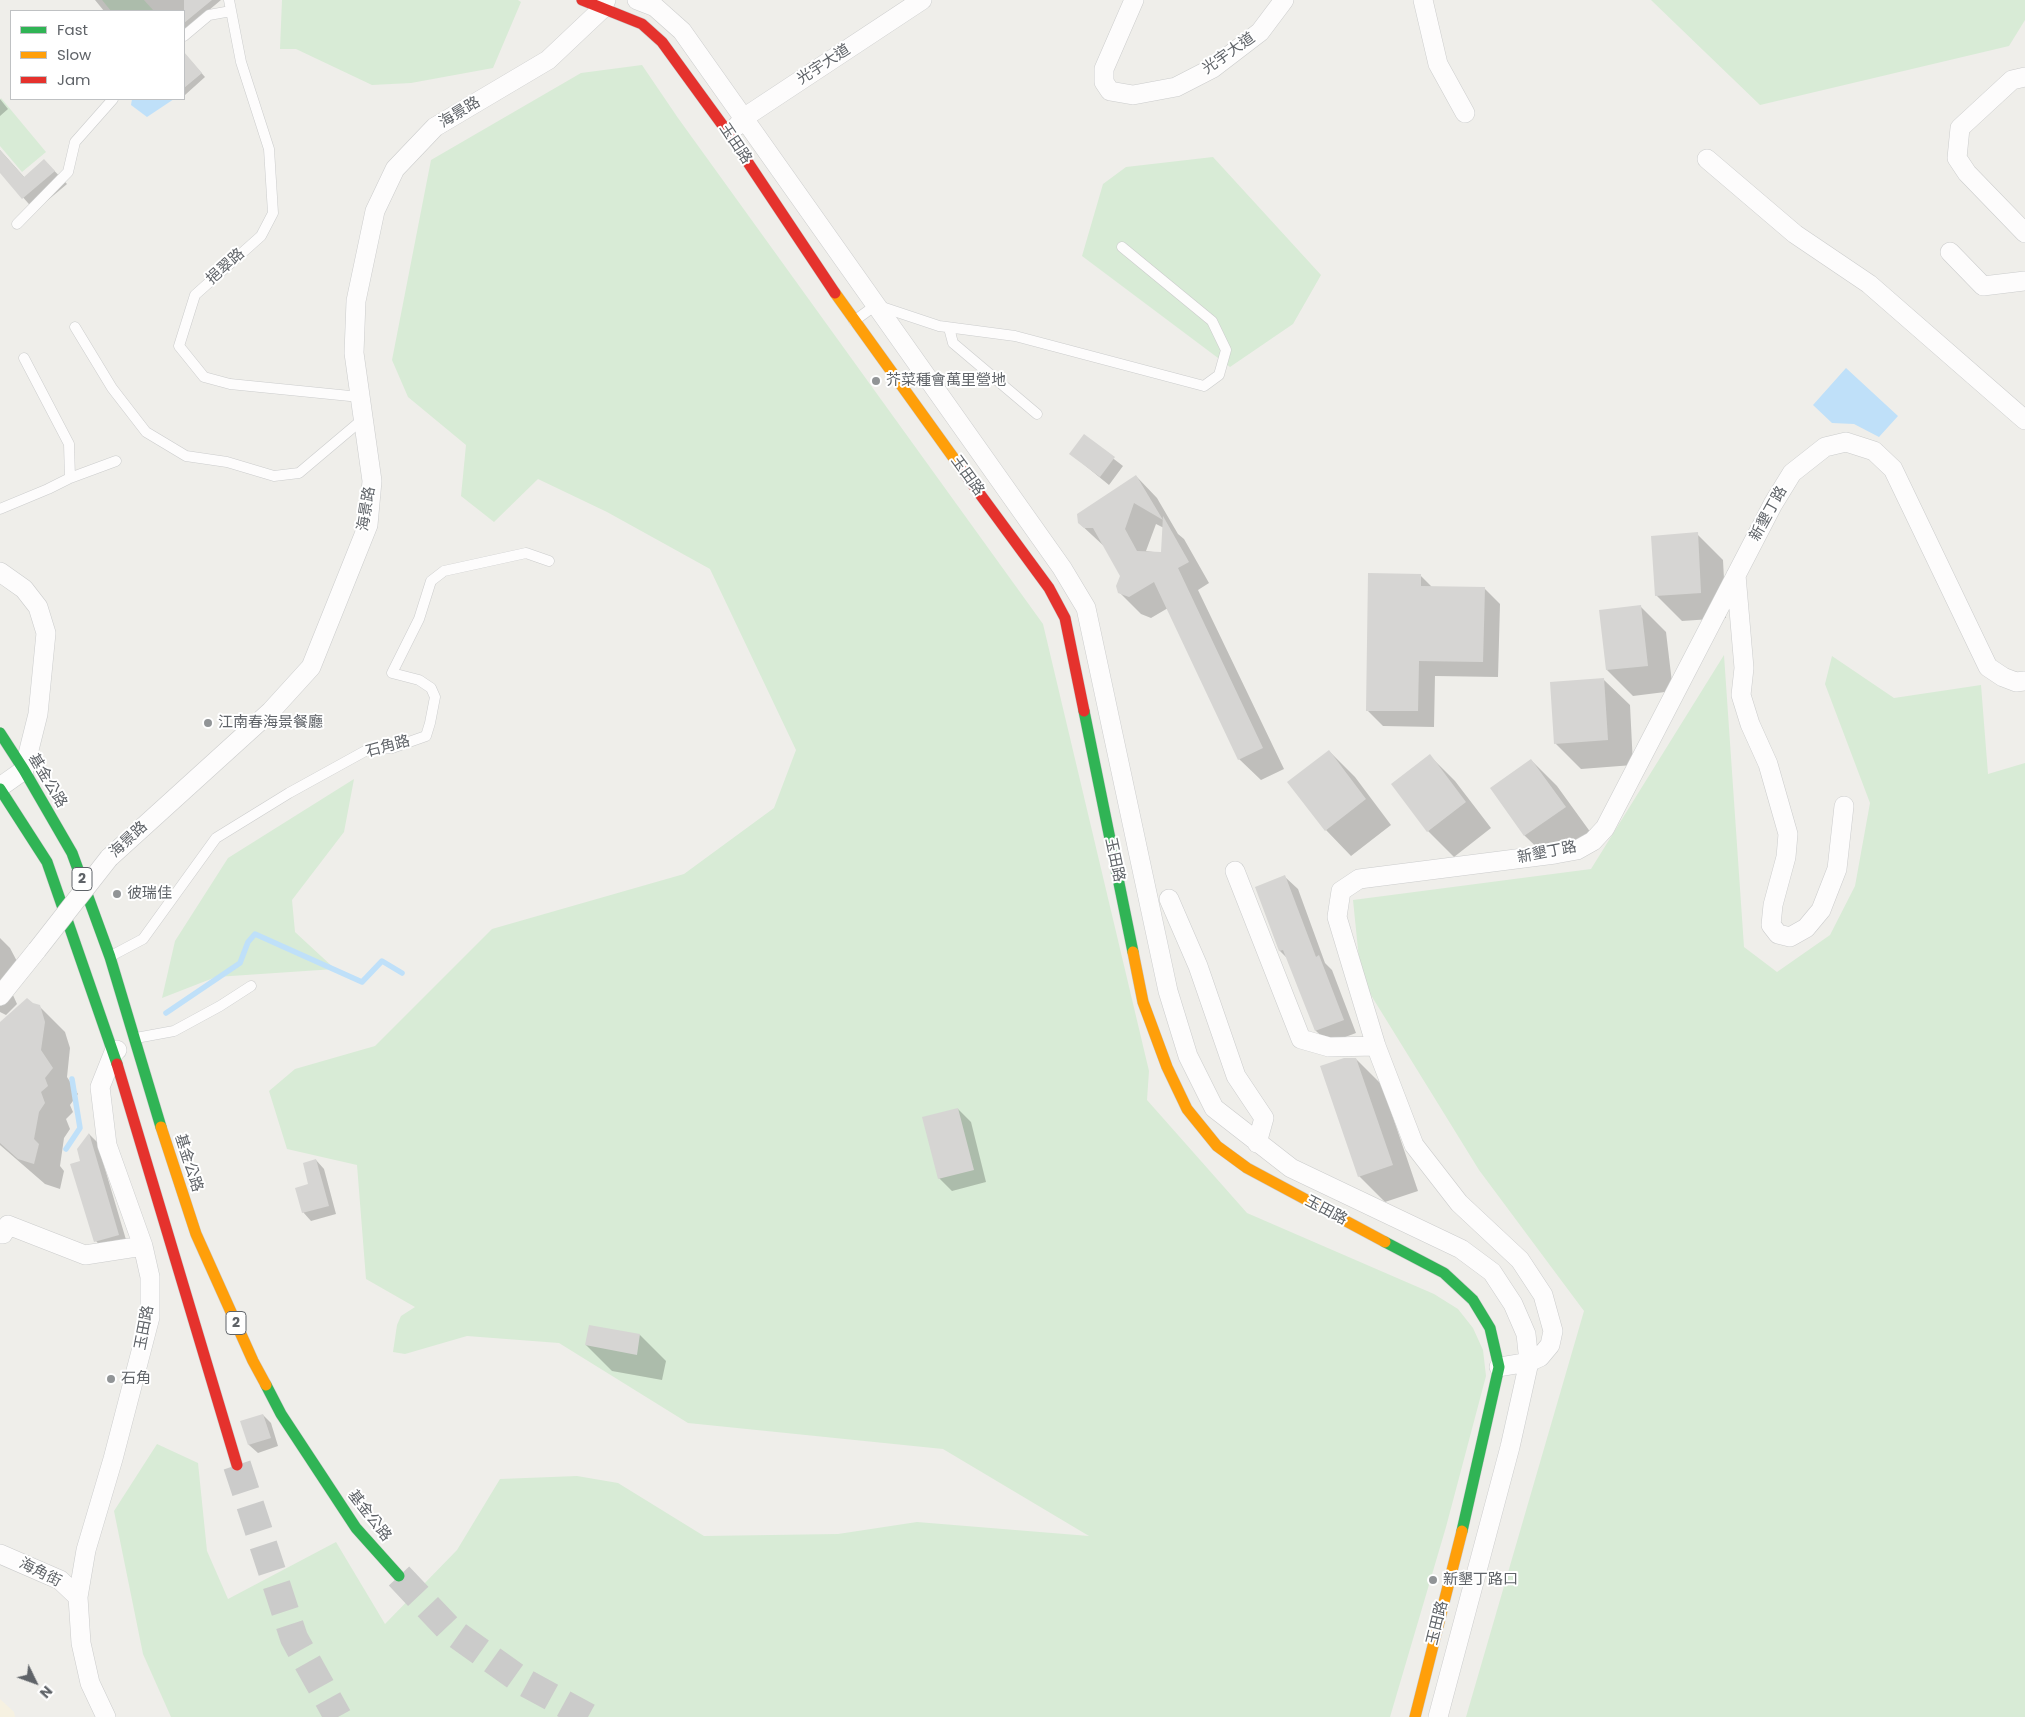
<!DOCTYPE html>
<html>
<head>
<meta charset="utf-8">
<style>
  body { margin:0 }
  #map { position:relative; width:2025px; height:1717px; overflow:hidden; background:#efeeea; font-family:Poppins,sans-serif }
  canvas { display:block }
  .legend { position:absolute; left:10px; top:10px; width:175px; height:90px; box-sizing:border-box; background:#fff; border:1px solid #bfc1c3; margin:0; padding:6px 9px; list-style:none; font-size:15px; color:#5f6368 }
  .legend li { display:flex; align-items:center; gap:10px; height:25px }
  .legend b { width:25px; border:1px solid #bfc1c3 }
  .north { position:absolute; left:10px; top:1657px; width:50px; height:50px; -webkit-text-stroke:4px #fff; paint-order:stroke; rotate:132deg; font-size:14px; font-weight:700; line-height:20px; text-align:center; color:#5f6368 }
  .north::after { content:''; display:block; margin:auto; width:18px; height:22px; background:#5f6368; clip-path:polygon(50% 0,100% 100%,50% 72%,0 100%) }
</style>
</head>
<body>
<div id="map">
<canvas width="2025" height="1717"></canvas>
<ul class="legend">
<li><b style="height:6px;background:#30b455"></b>Fast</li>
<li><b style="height:6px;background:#ff9f0a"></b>Slow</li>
<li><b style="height:6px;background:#e5322d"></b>Jam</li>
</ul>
<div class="north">N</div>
</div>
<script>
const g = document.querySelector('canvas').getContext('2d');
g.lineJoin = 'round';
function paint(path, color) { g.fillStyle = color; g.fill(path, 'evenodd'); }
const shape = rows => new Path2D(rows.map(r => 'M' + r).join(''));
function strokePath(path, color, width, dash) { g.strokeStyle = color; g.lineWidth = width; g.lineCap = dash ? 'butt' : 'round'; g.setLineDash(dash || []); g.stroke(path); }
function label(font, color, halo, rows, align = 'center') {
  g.font = font + ' Poppins,"Noto Sans TC",sans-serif'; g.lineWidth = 4; g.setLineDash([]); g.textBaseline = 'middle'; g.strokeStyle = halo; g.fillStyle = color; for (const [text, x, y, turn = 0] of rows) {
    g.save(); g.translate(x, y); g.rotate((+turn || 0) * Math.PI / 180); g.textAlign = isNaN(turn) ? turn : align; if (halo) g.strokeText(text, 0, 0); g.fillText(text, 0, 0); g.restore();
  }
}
const green = shape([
  [102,0,144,0,154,11,111,11],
  [282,0,518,0,521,2,493,68,411,83,372,85,296,49,280,49],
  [1651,0,2025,0,2025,20,2009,46,1760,105],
  [642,65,678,118,1043,624,1149,1071,1147,1100,1247,1213,1434,1294,1458,1309,1473,1328,1483,1350,1486,1376,1446,1527,1390,1717,171,1717,143,1654,114,1511,157,1444,198,1463,207,1551,228,1599,336,1542,385,1624,457,1550,500,1479,577,1476,618,1483,704,1536,838,1534,917,1522,1089,1536,943,1449,688,1423,559,1343,467,1336,405,1354,393,1352,397,1325,401,1316,415,1307,366,1279,357,1165,287,1149,269,1091,295,1069,375,1046,492,929,684,874,774,808,796,750,710,569,607,512,538,479,494,522,461,496,466,445,408,397,392,360,431,160,581,73],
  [1,98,46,152,22,172,0,146,0,100],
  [1213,157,1321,275,1293,324,1230,367,1082,256,1103,184,1126,167],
  [1724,655,1744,947,1777,972,1830,935,1855,886,1870,803,1825,684,1832,656,1894,698,1981,685,1988,774,2025,763,2025,1717,1466,1717,1584,1311,1479,1170,1361,979,1353,900,1591,869],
  [354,779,344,832,292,900,295,932,335,969,216,977,162,998,175,941,228,858]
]);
const sand = shape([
  [0,1699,14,1712,15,1717,0,1717]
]);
const water = shape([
  [132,99,174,99,147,117,131,105],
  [1846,368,1898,416,1879,437,1854,424,1832,423,1813,405]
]);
const shadow = shape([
  [95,0,221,0,184,31,184,11,104,11],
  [184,53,205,77,185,95,184,94],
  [0,99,8,109,0,116],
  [0,150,25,178,44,160,67,184,35,211,0,171],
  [1084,436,1123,466,1109,485,1071,454],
  [1136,476,1157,498,1178,534,1184,539,1209,583,1198,590,1284,769,1261,780,1239,759,1168,608,1151,618,1141,614,1119,592,1121,576,1106,548,1079,523],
  [1156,524,1164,528,1162,553,1146,551],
  [1697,534,1723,560,1726,618,1682,621,1656,595],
  [1420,575,1432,587,1484,588,1500,604,1498,677,1435,676,1434,727,1383,726,1367,710],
  [1641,607,1666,632,1673,691,1633,696,1607,670],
  [1604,680,1630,705,1633,765,1581,769,1555,743],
  [1329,751,1355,777,1391,825,1351,856,1326,830],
  [1430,756,1455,781,1491,828,1454,857,1428,831],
  [1531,760,1557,786,1591,833,1551,861,1525,836,1492,789],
  [1285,877,1298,889,1325,963,1332,970,1356,1033,1329,1043,1316,1031,1287,958,1280,951,1257,887],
  [0,938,10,948,21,969,8,984,17,1004,6,1015,0,1012],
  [32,1004,39,1006,65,1032,70,1048,67,1077,78,1094,70,1105,73,1112,66,1119,70,1129,64,1138,60,1166,64,1171,60,1189,45,1184,0,1145,0,1023],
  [1356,1059,1382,1085,1418,1191,1385,1202,1359,1176],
  [958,1109,971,1122,986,1182,952,1191,939,1178],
  [89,1134,97,1142,127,1243,104,1250,96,1241,82,1162],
  [316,1160,324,1169,336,1214,311,1221,303,1212],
  [640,1335,666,1361,662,1380,612,1371,586,1345],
  [263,1415,271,1423,278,1446,258,1453,249,1445,242,1422]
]);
const stream = shape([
  [166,1013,240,963,248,942,255,934,362,982,382,961,402,973],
  [66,1149,80,1128,72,1079]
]);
const building = shape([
  [184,0,212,0,184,23],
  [184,52,202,73,184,88],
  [0,150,24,177,44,159,55,171,22,199,0,173],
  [1084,434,1115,457,1100,477,1069,454],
  [1136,475,1163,520,1134,503,1125,529,1137,551,1161,552,1163,516,1189,562,1178,568,1263,748,1238,760,1154,582,1129,597,1118,593,1116,586,1120,576,1093,528,1084,528,1078,523,1077,514],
  [1698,532,1701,593,1655,596,1651,536],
  [1368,573,1421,574,1421,586,1485,587,1483,662,1419,661,1418,711,1366,711],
  [1641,605,1648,666,1606,670,1599,610],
  [1604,678,1608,740,1554,744,1550,682],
  [1329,750,1366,799,1325,831,1287,782],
  [1430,754,1466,802,1427,832,1391,784],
  [1531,759,1566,807,1524,836,1490,788],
  [1285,875,1316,957,1319,955,1344,1020,1315,1031,1283,950,1279,951,1255,887],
  [27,998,33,1003,40,1005,45,1022,41,1050,53,1068,45,1078,48,1086,41,1092,45,1103,39,1112,34,1139,39,1144,34,1164,18,1159,0,1143,0,1022],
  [1344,1058,1356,1058,1393,1165,1358,1177,1320,1066],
  [958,1108,974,1170,938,1179,922,1117],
  [89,1133,119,1235,94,1242,70,1164,80,1161,77,1149],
  [316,1159,329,1206,302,1213,295,1188,308,1184,303,1163],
  [589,1325,640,1334,637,1355,585,1345],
  [263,1414,271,1438,248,1445,240,1421]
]);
const primaryTunnel = shape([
  [237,1465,294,1638,338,1717],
  [399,1576,450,1630,522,1681,588,1717]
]);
const lane = shape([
  [229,0,241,62,269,149,273,213,261,236,195,295,179,346,204,377,230,384,360,397],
  [184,36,209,15,231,11],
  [17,224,68,172,75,142,113,99],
  [854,321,876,305,939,326,1015,336,1204,386,1219,375,1226,350,1212,321,1122,247],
  [75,327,112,388,146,432,186,456,227,462,274,476,299,473,363,419],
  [949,328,953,343,1037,414],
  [24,358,69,444,70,478],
  [0,509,48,489,70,478,116,461],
  [111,956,143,939,216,838,289,793,367,750,392,748,426,736,430,723,435,697,431,688,419,680,392,673,419,619,431,581,444,571,526,553,549,561],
  [136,1038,174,1031,220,1006,251,986]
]);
const street = shape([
  [637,0,655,7,682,31,1062,568,1086,608,1168,991,1188,1056,1214,1108,1291,1168,1461,1249,1492,1272,1513,1304,1526,1334,1529,1362,1510,1447,1438,1717],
  [1134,0,1104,69,1104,82,1110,91,1133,95,1176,87,1213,68,1260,32,1284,0],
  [1423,0,1438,64,1465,113],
  [2025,77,2012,80,1960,128,1957,158,1967,173,2025,233],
  [737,126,745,117,922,0],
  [1707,159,1795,234,1869,284,2025,420],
  [1950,252,1983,286,2025,281],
  [0,572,24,589,38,607,46,633,38,714,24,770,0,787],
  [1736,575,1744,668,1741,695,1750,724,1768,764,1788,834,1786,857,1773,905,1771,925,1778,934,1790,937,1806,928,1821,910,1837,869,1844,806],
  [109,858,271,711,311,667,368,525,372,481,354,353,356,301,375,211,395,169,435,127,548,60,602,9,606,0],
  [1235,871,1301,1039,1329,1047,1376,1046],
  [1169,899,1198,966,1236,1076,1264,1118,1257,1143],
  [0,996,37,950],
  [0,1234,3,1234,8,1225,85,1255,143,1246],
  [1499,1367,1529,1362,1540,1357,1550,1345,1553,1331,1543,1295,1520,1260,1459,1203,1414,1145,1376,1046,1337,917,1341,891,1359,879,1555,854,1577,850,1593,841,1605,828,1773,504,1792,473,1825,447,1846,442,1874,451,1893,469,1988,667,2003,677,2016,682,2025,681],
  [0,1554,60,1580,78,1597],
  [106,1717,90,1683,81,1643,78,1597,86,1550,113,1459,150,1317,150,1277,143,1246,107,1145,100,1087,114,1052,117,1050]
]);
const fast = shape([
  [1084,711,1133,952],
  [0,733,24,770,72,853,110,957,161,1127],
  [0,789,47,862,117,1064],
  [1385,1242,1444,1273,1473,1300,1490,1328,1499,1367,1462,1531],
  [266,1385,281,1414,356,1528,399,1576]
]);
const slow = shape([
  [835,293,963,471],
  [1133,952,1143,1002,1167,1067,1187,1109,1217,1146,1247,1168,1385,1242],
  [161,1127,196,1234,253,1361,266,1385],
  [1415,1717,1462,1531]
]);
const jam = shape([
  [582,0,642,24,662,42,729,134,835,293],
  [963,471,1049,588,1065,618,1084,711],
  [117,1064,237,1465]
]);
const streetBridge = shape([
  [37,950,109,858]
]);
const markers = [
  [876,381,5,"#919496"],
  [208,723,5,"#919496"],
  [117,894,5,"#919496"],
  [111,1379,5,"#919496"],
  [1433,1580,5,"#919496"]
];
const shields = [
  [82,879,20],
  [236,1323,20]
];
const shieldNames = [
  ["2",82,879],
  ["2",236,1323]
];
const streetNames = [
  ["光宇大道",1229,54,-35],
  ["光宇大道",824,65,-33],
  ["海景路",460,113,-31],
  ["玉田路",735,144,56],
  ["挹翠路",226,267,-42],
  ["玉田路",967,476,54],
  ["海景路",367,509,-81],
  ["新墾丁路",1769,514,-61],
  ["石角路",388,747,-15],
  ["基金公路",47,781,59],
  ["海景路",129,840,-43],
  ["新墾丁路",1547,853,-11],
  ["玉田路",1114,860,78],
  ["基金公路",188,1163,72],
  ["玉田路",1326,1211,28],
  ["玉田路",145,1328,-79],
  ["基金公路",369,1516,52],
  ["海角街",40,1573,27],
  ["玉田路",1438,1623,-76]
];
const poiNames = [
  ["芥菜種會萬里營地",886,381],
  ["江南春海景餐廳",218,723],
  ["彼瑞佳",127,894],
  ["石角",121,1379],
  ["新墾丁路口",1443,1580]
];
paint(green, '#d8ebd6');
paint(sand, '#f6f1e1');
paint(water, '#bfe0f9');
paint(shadow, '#0003');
strokePath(stream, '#bfe0f9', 5.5);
paint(building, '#d6d5d3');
strokePath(primaryTunnel, '#cbcbca', 28, [28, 14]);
strokePath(lane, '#cbcccc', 11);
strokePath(street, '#cbcccc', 20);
strokePath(fast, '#cacacb', 12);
strokePath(slow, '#cacacb', 12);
strokePath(jam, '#cacacb', 12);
strokePath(lane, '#fdfcfc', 10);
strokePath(street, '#fdfcfc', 19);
strokePath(fast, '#30b455', 11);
strokePath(slow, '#ff9f0a', 11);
strokePath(jam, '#e5322d', 11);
strokePath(streetBridge, '#cbcccc', 20, []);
strokePath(streetBridge, '#fdfcfc', 19);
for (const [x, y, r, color] of markers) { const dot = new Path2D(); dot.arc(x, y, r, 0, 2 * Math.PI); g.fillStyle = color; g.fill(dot); strokePath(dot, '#fff', 2); }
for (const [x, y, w] of shields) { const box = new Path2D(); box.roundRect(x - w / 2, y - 11.5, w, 23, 4); g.fillStyle = '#fff'; g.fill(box); strokePath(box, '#5f6368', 1); }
label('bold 14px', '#5f6368', null, shieldNames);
label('15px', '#5f6368', '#fff', streetNames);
label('15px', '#5f6368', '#fff', poiNames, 'left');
</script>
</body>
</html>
